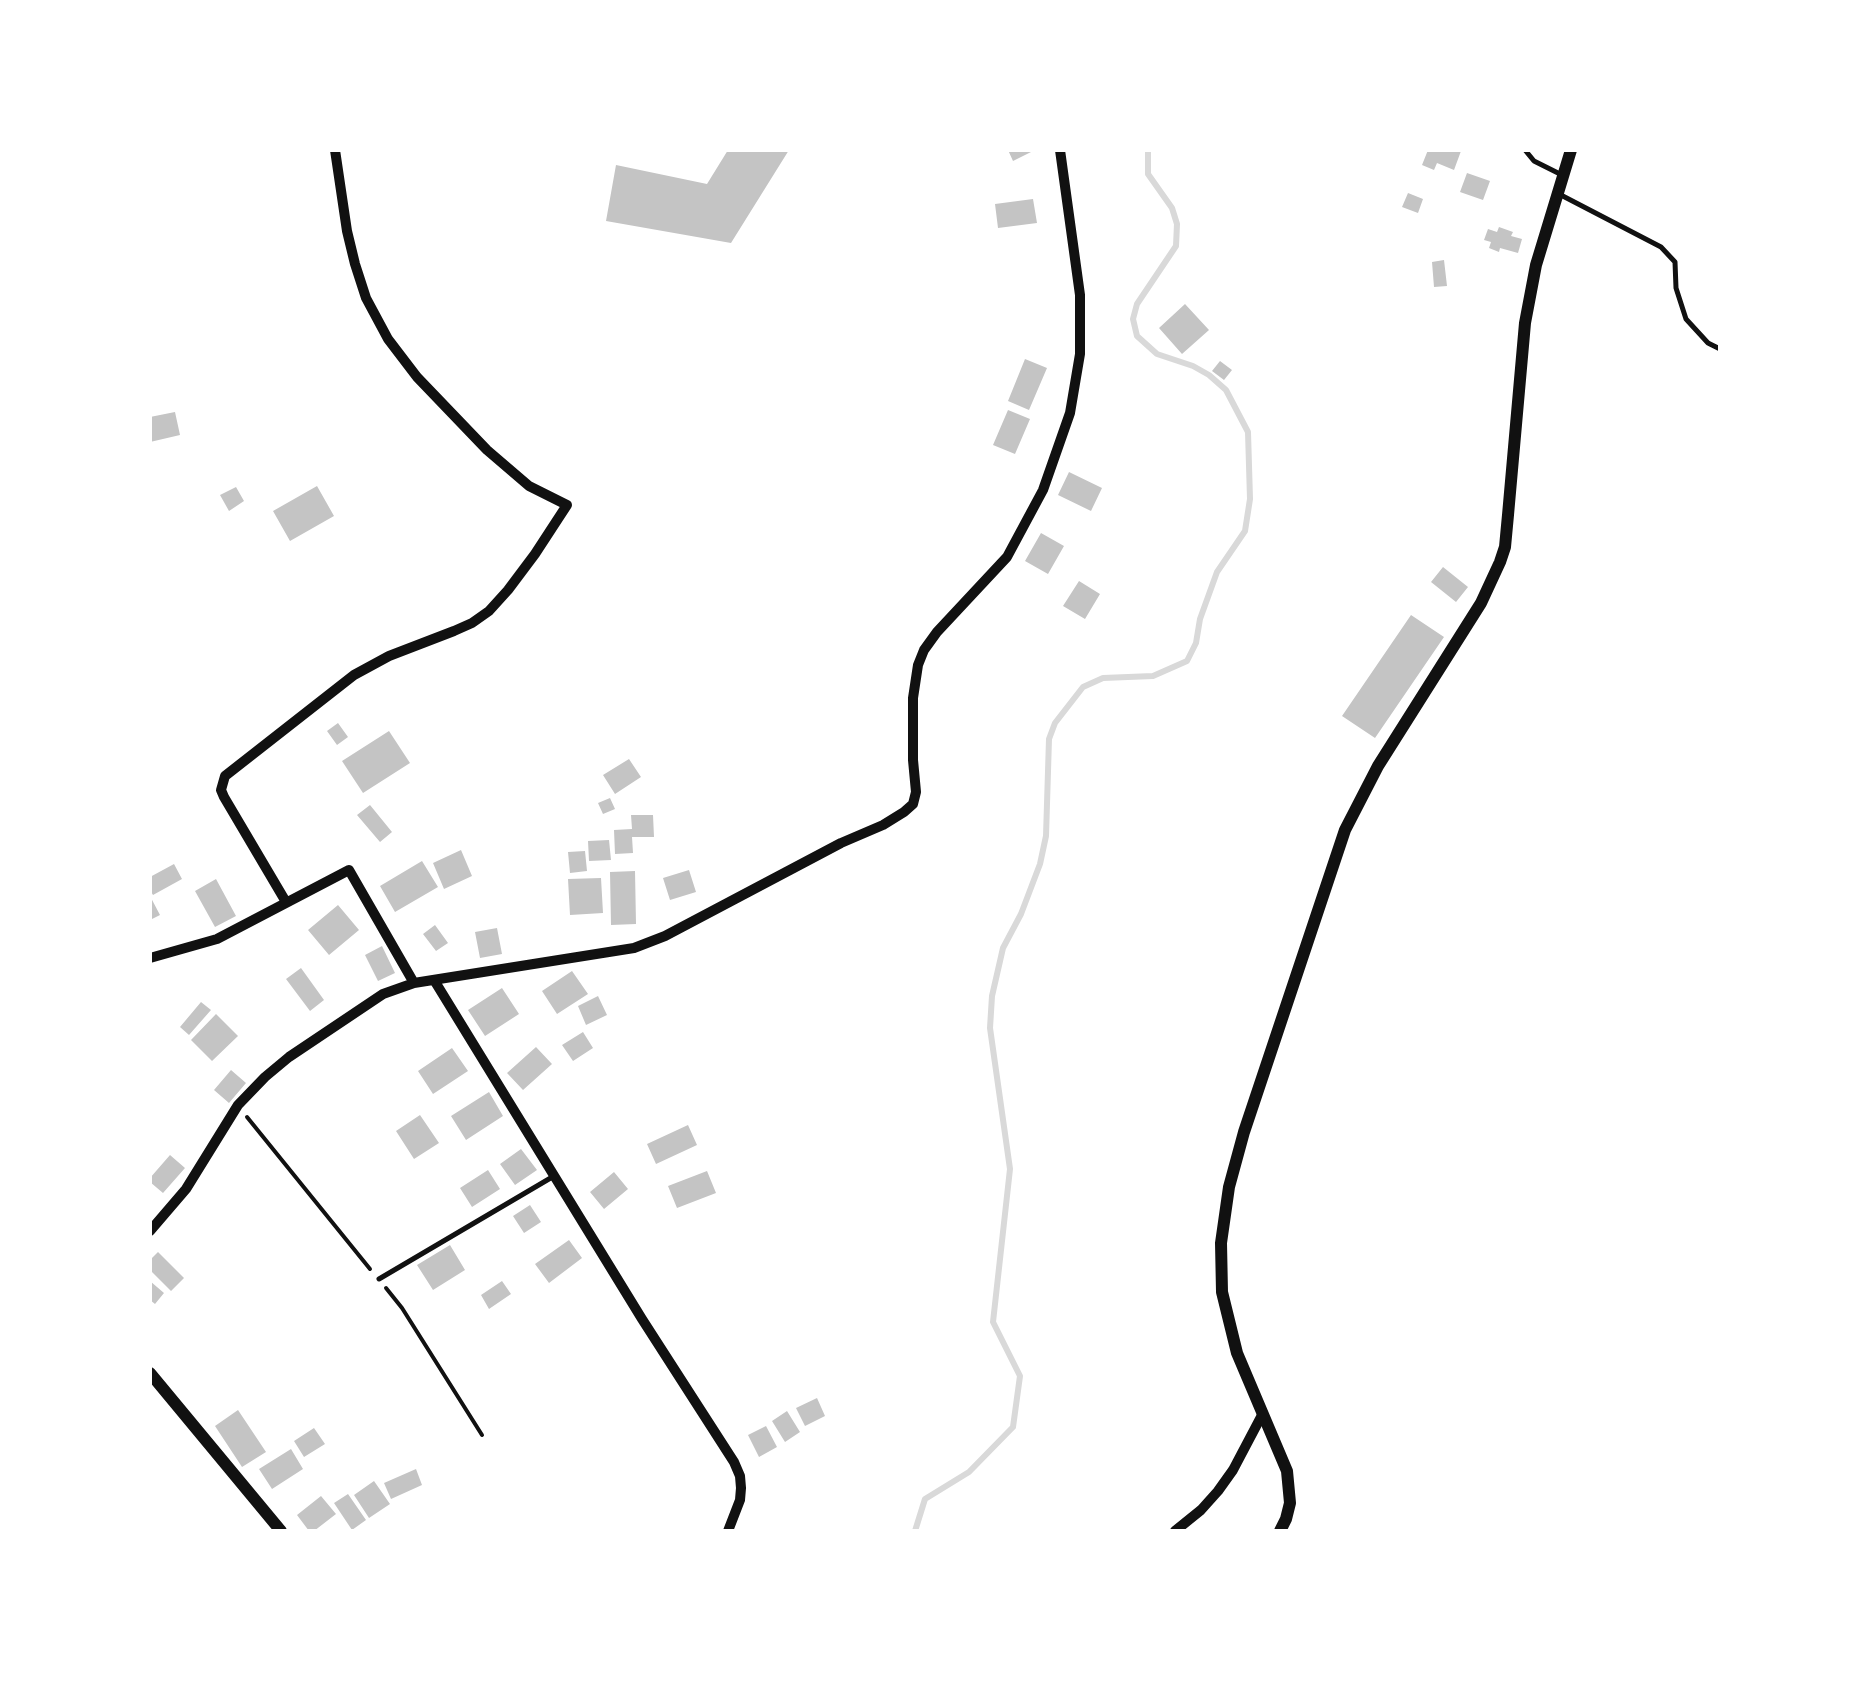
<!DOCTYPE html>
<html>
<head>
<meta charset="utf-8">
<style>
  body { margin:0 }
  #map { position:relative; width:1870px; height:1681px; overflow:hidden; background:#fff; font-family:"Open Sans",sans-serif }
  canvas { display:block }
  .frame { position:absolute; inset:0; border:152px solid #fff; pointer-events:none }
</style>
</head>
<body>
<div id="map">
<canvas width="1870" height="1681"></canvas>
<div class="frame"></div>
</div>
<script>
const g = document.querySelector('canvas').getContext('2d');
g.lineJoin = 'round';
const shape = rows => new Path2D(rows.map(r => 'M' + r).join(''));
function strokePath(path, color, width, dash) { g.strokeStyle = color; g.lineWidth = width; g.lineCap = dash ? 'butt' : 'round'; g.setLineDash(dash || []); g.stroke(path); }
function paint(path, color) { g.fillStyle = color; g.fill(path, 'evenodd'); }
const stream = shape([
  [915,1531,925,1499,969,1472,1013,1427,1020,1376,993,1322,1010,1169,990,1028,992,996,1003,948,1021,914,1040,864,1046,836,1049,739,1055,723,1083,687,1103,678,1153,676,1187,661,1196,643,1200,619,1217,572,1245,531,1250,499,1248,432,1226,390,1209,375,1193,366,1157,354,1137,336,1133,319,1137,304,1176,246,1177,224,1172,208,1148,174,1148,150]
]);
const building = shape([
  [728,150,789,150,731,243,606,221,616,165,707,184],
  [1008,150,1035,150,1013,161],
  [1428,150,1459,150,1461,151,1454,170,1437,163,1434,170,1422,165],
  [1467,173,1490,181,1483,200,1460,192],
  [1408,193,1423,199,1418,213,1402,207],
  [1033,199,1037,223,998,228,995,204],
  [1499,227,1513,232,1511,236,1522,239,1518,253,1500,248,1499,252,1489,248,1491,242,1484,240,1488,229,1497,232],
  [1444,260,1447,286,1434,287,1432,262],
  [1185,304,1209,330,1182,354,1159,328],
  [1025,359,1047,368,1029,410,1008,401],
  [1220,361,1232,370,1224,380,1212,371],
  [1008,410,1030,419,1015,454,993,445],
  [175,412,180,435,150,442,150,417],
  [1069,472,1102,488,1091,511,1058,495],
  [317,486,334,516,290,541,273,511],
  [236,487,244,501,229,511,220,495],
  [1041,533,1064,546,1048,574,1025,561],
  [1443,567,1468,587,1456,602,1431,582],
  [1079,581,1100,594,1085,619,1063,606],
  [1411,615,1444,637,1375,738,1342,716],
  [338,723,348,737,337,745,327,731],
  [389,731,410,763,363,793,342,761],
  [629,759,641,777,615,794,603,775],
  [610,798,615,809,603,814,598,803],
  [370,805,392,832,380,842,357,815],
  [631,815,653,815,654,837,632,837,633,853,615,854,614,830,632,829],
  [609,840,611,860,589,861,588,841],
  [461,850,472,876,444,889,433,863],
  [585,851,587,871,570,873,568,852],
  [422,861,438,887,395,912,380,886],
  [174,864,182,879,153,895,150,890,150,877],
  [689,870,696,892,670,900,663,878],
  [635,871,636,924,611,925,610,872],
  [601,878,603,913,570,915,568,879],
  [216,879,236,916,215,927,195,891],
  [150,896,160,915,150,920],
  [338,905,359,930,329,955,308,930],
  [435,925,448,943,436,951,423,934],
  [497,928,502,954,480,958,475,932],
  [382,946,395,973,378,981,365,955],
  [301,968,324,1000,310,1011,286,979],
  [572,971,588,994,557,1014,542,991],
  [502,988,519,1014,485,1036,468,1010],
  [598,996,607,1015,586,1025,578,1006],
  [201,1002,211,1010,189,1035,180,1027],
  [216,1014,238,1036,212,1061,191,1040],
  [583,1032,593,1048,573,1061,562,1045],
  [536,1047,552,1064,523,1090,507,1073],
  [452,1048,468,1071,433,1094,418,1071],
  [231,1070,246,1083,229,1103,214,1090],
  [489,1092,503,1116,466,1140,451,1116],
  [420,1115,439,1143,414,1159,396,1131],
  [688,1125,697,1145,656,1164,647,1144],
  [521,1149,537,1170,515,1185,500,1164],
  [170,1155,185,1168,163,1193,150,1182,150,1178],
  [488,1170,500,1189,472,1207,460,1188],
  [707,1171,716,1193,677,1208,668,1186],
  [614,1172,628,1189,604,1209,590,1192],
  [530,1205,541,1222,524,1233,513,1216],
  [569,1240,582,1258,549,1283,535,1264],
  [450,1245,465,1270,433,1290,417,1265],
  [158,1252,184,1278,171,1291,150,1270,150,1260],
  [150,1281,164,1293,155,1304,150,1300],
  [502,1281,511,1294,489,1309,481,1295],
  [817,1398,825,1416,805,1426,796,1408],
  [238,1410,266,1452,242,1467,215,1426],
  [787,1411,800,1432,785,1442,772,1421],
  [766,1426,777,1447,759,1457,748,1435],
  [314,1428,325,1444,304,1457,294,1441],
  [291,1449,303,1469,272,1489,259,1469],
  [416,1469,422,1485,391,1499,384,1483],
  [374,1481,390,1504,369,1518,354,1495],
  [348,1494,366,1520,352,1530,334,1503],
  [321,1496,336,1514,314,1531,309,1531,297,1515]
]);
const path = shape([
  [247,1117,370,1269],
  [386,1288,402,1308,482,1435]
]);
const service = shape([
  [1525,150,1534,161,1560,174],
  [1557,193,1661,247,1675,262,1676,288,1686,319,1708,343,1720,349],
  [379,1279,554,1176]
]);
const minor = shape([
  [286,902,224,797,221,790,225,776,354,675,389,656,454,631,472,623,489,611,508,590,535,554,567,505,529,486,487,450,417,377,388,339,366,298,355,264,347,231,335,150],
  [150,958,217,939,349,870,414,983],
  [434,980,642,1319,734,1462,740,1476,741,1488,740,1500,728,1531],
  [150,1231,186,1189,238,1105,265,1077,289,1057,383,994,414,983,634,948,665,936,841,843,883,825,904,812,913,804,916,792,913,760,913,698,918,665,924,650,937,632,1007,557,1043,490,1070,413,1080,354,1080,295,1060,150],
  [1175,1531,1201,1510,1218,1491,1233,1470,1262,1415]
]);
const tertiary = shape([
  [150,1373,281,1531],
  [1280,1531,1286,1519,1290,1503,1287,1471,1237,1353,1222,1292,1221,1243,1229,1187,1244,1132,1345,830,1378,766,1481,603,1500,562,1505,547,1508,515,1525,323,1536,265,1571,150]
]);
strokePath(stream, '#d9d9d9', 6);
paint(building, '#c4c4c4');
strokePath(path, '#111', 4);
strokePath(service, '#111', 5);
strokePath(minor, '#111', 10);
strokePath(tertiary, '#111', 12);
</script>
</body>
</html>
